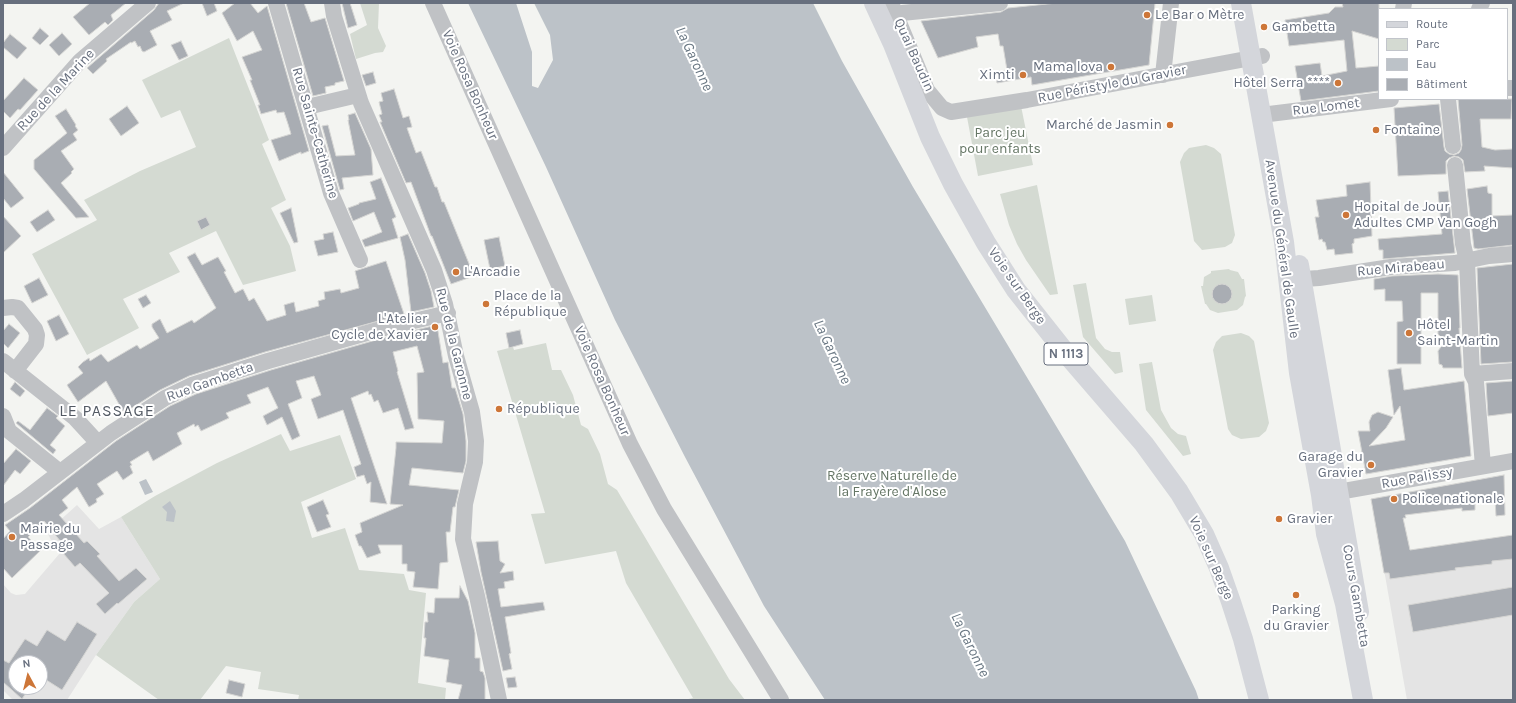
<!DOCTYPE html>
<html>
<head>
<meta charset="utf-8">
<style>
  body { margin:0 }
  #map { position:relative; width:1516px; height:703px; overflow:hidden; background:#f3f4f1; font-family:Karla,sans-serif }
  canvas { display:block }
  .frame { position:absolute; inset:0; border:4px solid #676f7e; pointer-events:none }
  .legend { position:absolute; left:1378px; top:8px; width:130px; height:92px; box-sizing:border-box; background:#fff; border:1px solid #c2c5cb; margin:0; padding:5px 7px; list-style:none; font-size:12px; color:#676f7e }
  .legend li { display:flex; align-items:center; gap:8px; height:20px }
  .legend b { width:20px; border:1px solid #c2c5cb }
  .north { position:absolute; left:8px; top:655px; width:40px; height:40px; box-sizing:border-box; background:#fff; border:1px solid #c2c5cb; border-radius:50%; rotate:353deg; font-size:11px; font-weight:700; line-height:16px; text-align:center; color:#676f7e }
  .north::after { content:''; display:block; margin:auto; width:14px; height:18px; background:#cd7638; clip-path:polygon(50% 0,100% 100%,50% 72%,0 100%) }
</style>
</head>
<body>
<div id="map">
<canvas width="1516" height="703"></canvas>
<div class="frame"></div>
<ul class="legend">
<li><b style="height:5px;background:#d4d6db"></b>Route</li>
<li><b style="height:11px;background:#d4dad2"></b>Parc</li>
<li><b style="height:11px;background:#bcc2c8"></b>Eau</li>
<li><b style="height:11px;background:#a9adb3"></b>Bâtiment</li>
</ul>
<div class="north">N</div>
</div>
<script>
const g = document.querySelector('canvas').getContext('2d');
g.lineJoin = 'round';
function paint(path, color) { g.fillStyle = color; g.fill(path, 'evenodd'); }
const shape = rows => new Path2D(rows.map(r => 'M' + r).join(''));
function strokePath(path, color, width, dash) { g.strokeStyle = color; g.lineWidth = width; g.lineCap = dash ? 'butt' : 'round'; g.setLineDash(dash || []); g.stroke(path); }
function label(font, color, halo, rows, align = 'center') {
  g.font = font + ' Karla,sans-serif'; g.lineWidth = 4; g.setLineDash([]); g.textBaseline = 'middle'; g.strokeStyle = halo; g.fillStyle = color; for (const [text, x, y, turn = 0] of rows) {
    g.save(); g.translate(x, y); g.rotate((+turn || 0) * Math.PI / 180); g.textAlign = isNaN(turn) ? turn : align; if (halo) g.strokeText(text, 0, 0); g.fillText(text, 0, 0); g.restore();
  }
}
const built = shape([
  [77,505,99,529,121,517,160,579,134,602,96,655,67,700,13,700,3,690,3,584,11,593,16,595,25,594,60,553,54,546,47,532],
  [16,663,40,663,40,687,16,687],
  [1513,547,1513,700,1407,700,1383,564]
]);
const green = shape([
  [360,3,379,3,378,28,386,46,383,52,375,53,356,59,350,34,367,25],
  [229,38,269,140,262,144,286,200,271,208,290,246,296,271,243,285,216,231,169,253,180,272,123,299,139,328,87,355,32,254,97,220,84,200,140,171,196,147,180,110,161,118,142,80],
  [1021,106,1033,165,978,176,967,117],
  [1206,145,1214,148,1221,154,1235,235,1232,243,1225,247,1202,250,1194,241,1180,162,1184,153,1189,148],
  [1037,185,1058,294,1050,295,1026,260,1017,244,1009,225,1000,194],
  [1229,269,1230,270,1238,272,1242,279,1244,279,1246,296,1245,297,1243,305,1237,310,1218,313,1210,310,1206,304,1205,304,1201,286,1203,286,1204,277,1211,273,1211,271],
  [1086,283,1096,338,1105,349,1112,352,1120,352,1123,372,1115,374,1083,337,1073,285],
  [1152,295,1156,321,1129,325,1125,299],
  [1241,333,1249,336,1254,341,1269,423,1266,431,1259,437,1241,439,1232,435,1228,429,1213,350,1216,342,1222,336],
  [546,343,552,370,561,370,573,395,581,425,588,429,600,454,608,484,617,490,729,679,745,700,684,700,693,698,626,583,616,551,545,564,531,514,545,513,497,351,513,347,514,350],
  [1152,362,1161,410,1171,428,1178,434,1186,436,1191,454,1183,456,1146,410,1139,364],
  [281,434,290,451,340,435,356,479,301,502,312,538,345,528,359,570,404,574,409,590,426,593,418,683,446,688,445,700,298,700,299,695,258,689,261,672,226,666,200,700,159,700,96,655,134,602,160,579,121,517,155,496,217,463]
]);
const water = shape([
  [468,3,516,3,532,52,532,86,538,88,553,60,550,35,534,3,813,3,842,61,913,187,1125,541,1196,691,1199,700,825,700,764,606,685,457,615,320,546,167],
  [146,479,153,492,145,495,139,482],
  [170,501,176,511,174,522,166,521,167,512,162,507]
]);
const building = shape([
  [90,3,126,3,111,15,113,20,108,25,105,22,89,35,73,17,90,3],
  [159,3,184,3,167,11,172,20,150,31,157,45,144,52,142,51,140,46,138,47,135,41,131,43,131,42,106,59,107,61,93,74,87,68,154,10,159,3],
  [202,3,214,3,217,11,207,16,202,3],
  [235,3,250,3,258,13,267,6,309,151,301,154,301,152,279,161,271,140,291,134,288,124,284,112,277,113,276,110,261,114,258,105,260,105,250,80,252,80,242,57,262,50,253,31,237,41,222,13,235,3],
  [286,3,304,3,311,22,325,18,344,81,335,83,335,85,325,87,326,93,313,96,286,3],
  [342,3,350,3,357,25,348,28,342,3],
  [1057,3,1155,3,1149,65,1032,85,1031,77,997,83,995,72,1007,70,1003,46,1000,46,998,34,976,37,978,47,938,58,921,21,1001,12,1008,8,1057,3],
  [1342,3,1379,3,1379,39,1352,31,1356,68,1379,66,1379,91,1301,101,1295,66,1320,63,1322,76,1347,71,1344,40,1289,46,1285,20,1329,13,1335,7,1343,7,1342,3],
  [40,28,49,36,40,45,32,38,40,28],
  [62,33,72,44,59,56,49,45,62,33],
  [10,34,27,48,17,59,3,47,3,43,10,34],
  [181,41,188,56,179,60,171,45,181,41],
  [373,72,376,83,366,86,362,75,373,72],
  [24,78,38,90,20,110,18,109,10,118,3,111,3,101,24,78],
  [394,89,403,118,409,116,412,127,407,128,416,153,421,151,435,187,437,187,442,202,444,202,474,276,451,284,432,236,431,236,411,182,406,183,380,122,382,122,379,115,382,114,379,102,383,101,381,93,394,89],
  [1458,99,1512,99,1511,119,1480,119,1482,147,1495,150,1513,149,1513,168,1484,166,1485,171,1465,172,1463,160,1459,157,1454,156,1449,158,1446,161,1446,174,1398,176,1394,108,1439,104,1444,147,1445,151,1449,154,1454,155,1459,153,1461,150,1462,145,1458,99],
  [127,106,139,123,121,136,109,119,127,106],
  [66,109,76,125,75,126,78,130,73,134,77,140,61,151,74,169,71,172,72,173,61,183,89,217,76,218,34,169,34,160,67,133,55,116,66,109],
  [355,113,371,149,373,175,342,178,344,189,340,190,322,126,328,125,336,156,355,155,348,120,349,120,348,115,355,113],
  [3,172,24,198,11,208,3,198,3,172],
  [381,178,396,217,392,219,398,238,365,247,362,240,382,232,374,212,353,221,348,208,359,204,359,203,376,199,370,182,381,178],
  [1370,182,1372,236,1354,239,1354,243,1352,244,1353,253,1335,255,1334,249,1327,250,1325,242,1323,242,1322,239,1319,240,1315,217,1319,217,1316,200,1347,196,1346,185,1370,182],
  [1487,186,1488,193,1492,194,1492,216,1513,215,1513,245,1478,249,1474,248,1467,189,1487,186],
  [1448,191,1455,253,1383,259,1383,250,1379,250,1378,239,1442,234,1438,192,1448,191],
  [291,208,298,242,294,243,280,213,291,208],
  [48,210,55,220,37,232,30,222,48,210],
  [3,216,21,236,3,253,3,216],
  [206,217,210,225,201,230,197,221,206,217],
  [333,232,338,252,318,256,314,241,324,239,323,234,333,232],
  [408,234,425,273,431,291,434,307,411,312,405,260,400,237,408,234],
  [499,237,505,266,490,269,484,240,499,237],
  [195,253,202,265,218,257,226,271,224,272,235,293,243,289,249,301,254,298,267,321,286,315,284,305,294,302,296,312,319,306,318,301,325,299,324,292,340,289,341,293,359,288,355,271,386,261,404,314,265,352,189,376,160,390,124,413,106,381,78,402,67,385,83,373,78,367,83,362,89,358,90,361,101,354,108,362,137,345,140,349,159,338,152,327,152,324,160,319,167,333,192,320,194,323,216,308,187,257,195,253],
  [1513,264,1513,362,1481,364,1477,268,1513,264],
  [1438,274,1458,275,1460,328,1459,328,1462,368,1443,368,1442,365,1439,364,1438,351,1443,344,1442,338,1438,334,1438,293,1421,293,1421,364,1397,364,1397,322,1403,321,1402,301,1385,301,1385,289,1374,290,1374,279,1392,276,1438,274],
  [39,278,48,295,32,303,24,286,39,278],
  '1212 294a10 10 0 1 1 20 0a10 10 0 1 1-20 0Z',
  [146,295,151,303,143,308,138,299,146,295],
  [59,315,69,334,56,341,47,321,59,315],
  [9,324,20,333,8,348,3,343,3,331,9,324],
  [437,325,443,363,448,362,452,388,455,388,463,414,466,441,466,461,463,473,412,468,409,485,459,490,455,507,453,507,450,532,446,532,448,562,440,563,438,589,413,587,415,572,407,571,407,564,402,564,402,545,378,545,381,553,367,558,361,546,359,546,355,535,362,532,360,523,403,505,390,504,396,448,396,442,442,443,444,421,418,419,417,373,424,372,417,346,393,352,398,371,397,372,414,428,405,430,398,408,383,413,378,400,374,402,371,394,369,395,368,391,351,398,387,504,370,502,371,482,367,484,364,475,357,477,354,467,361,464,343,410,318,419,311,399,321,395,314,376,296,381,302,398,288,404,300,436,292,440,282,417,267,425,263,416,278,408,268,387,247,395,251,403,226,413,229,418,201,431,198,425,195,427,194,424,177,433,182,444,153,461,148,451,130,462,132,465,130,466,133,473,123,480,117,471,97,484,104,494,96,499,97,502,89,507,77,487,62,500,68,508,59,515,84,543,87,541,100,554,97,556,119,581,136,568,147,579,118,604,117,603,105,614,96,604,109,593,80,563,75,567,57,546,61,542,44,521,28,537,41,550,12,578,3,568,3,539,10,531,5,525,30,508,116,441,170,406,196,394,271,370,390,336,437,325],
  [520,330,523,344,509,348,506,333,520,330],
  [1401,368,1404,390,1464,381,1471,456,1366,474,1358,431,1370,431,1369,422,1372,415,1378,412,1393,417,1386,428,1369,446,1405,440,1400,406,1394,415,1388,370,1401,368],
  [1513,381,1513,413,1488,416,1486,383,1513,381],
  [15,382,25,391,20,397,10,389,15,382],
  [47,408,58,416,56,418,65,426,50,445,56,450,53,454,16,423,18,421,30,430,47,408],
  [16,449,31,461,20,474,15,470,3,486,3,464,16,449],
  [1504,475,1505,515,1496,516,1495,499,1475,502,1475,510,1462,511,1462,508,1405,515,1406,518,1403,518,1410,550,1513,535,1513,559,1492,561,1492,564,1455,568,1456,570,1390,579,1389,573,1384,573,1371,499,1504,475],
  [323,500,329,514,326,515,331,527,317,532,307,507,323,500],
  [498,541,500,561,505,564,500,573,513,571,514,580,504,582,505,588,498,589,501,607,543,602,545,610,505,617,511,653,509,654,512,669,503,671,481,572,476,542,498,541],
  [460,586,468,601,475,633,475,658,480,658,480,671,483,672,485,678,485,700,458,700,462,685,446,682,449,660,424,656,426,638,424,638,425,622,428,622,427,612,434,613,435,598,459,598,460,586],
  [1513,587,1513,615,1413,632,1408,605,1513,587],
  [77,622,97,634,62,690,40,676,40,663,16,663,16,687,30,687,22,699,3,682,3,660,9,663,25,639,37,646,47,630,65,641,77,622],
  [515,677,517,687,508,688,506,678,515,677],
  [229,680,245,684,242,697,226,693,229,680]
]);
const minor = shape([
  [276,3,331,193,360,260],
  [332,3,334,16,361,103,434,270,445,304,456,356,472,412,476,441,475,462,465,504,463,539,477,596,499,700],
  [433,3,630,444,664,509,781,700],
  [891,3,927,90,942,108,951,112,1027,100,1262,56],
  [1403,9,1404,3],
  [1479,9,1482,3],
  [896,15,902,13,1000,3],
  [1163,75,1171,3],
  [1507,88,1513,88],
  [1448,99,1453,146],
  [307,107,358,95],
  [1261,115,1391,99],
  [3,148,80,61,148,3],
  [1455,165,1463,244,1467,261,1472,374,1476,382,1483,466],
  [1289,280,1319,278,1391,267,1455,263,1489,256,1513,254],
  [3,308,12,307,18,308,35,329,37,335,36,344,15,371],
  [3,361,75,418,98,443],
  [1472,374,1513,371],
  [3,416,9,431,60,472],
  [1327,494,1513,461],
  [3,514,24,500,111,433,165,398,192,385,268,361,388,327,448,313]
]);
const major = shape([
  [874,3,893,44,930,137,953,184,986,243,1016,290,1069,357,1144,444,1179,492,1204,534,1219,568,1231,602,1243,639,1259,700],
  [1241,3,1284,242,1299,373,1321,495,1326,534,1345,604,1363,700],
  [1299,265,1359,612]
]);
const markers = [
  [1147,15,4,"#cd7638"],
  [1264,27,4,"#cd7638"],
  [1111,67,4,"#cd7638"],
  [1023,75,4,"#cd7638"],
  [1338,83,4,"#cd7638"],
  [1170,125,4,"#cd7638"],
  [1376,130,4,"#cd7638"],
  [1346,215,4,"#cd7638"],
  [456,272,4,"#cd7638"],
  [486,304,4,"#cd7638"],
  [435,327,4,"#cd7638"],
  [1409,333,4,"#cd7638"],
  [499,409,4,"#cd7638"],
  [1371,465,4,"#cd7638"],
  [1394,499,4,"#cd7638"],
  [1279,519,4,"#cd7638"],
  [12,537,4,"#cd7638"],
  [1296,595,4,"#cd7638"]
];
const shields = [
  [1066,354,44]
];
const shieldNames = [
  ["N 1113",1066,354]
];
const poiNames = [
  ["Le Bar o Mètre",1155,15],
  ["Gambetta",1272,27],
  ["Mama lova",1103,67,"right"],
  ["Ximti",1015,75,"right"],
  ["Hôtel Serra ****",1330,83,"right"],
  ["Marché de Jasmin",1162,125,"right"],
  ["Fontaine",1384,130],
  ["Hopital de Jour",1354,207],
  ["Adultes CMP Van Gogh",1354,223],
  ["L'Arcadie",464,272],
  ["Place de la",494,296],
  ["République",494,312],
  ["L'Atelier",427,319,"right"],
  ["Cycle de Xavier",427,335,"right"],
  ["Hôtel",1417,325],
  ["Saint-Martin",1417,341],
  ["République",507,409],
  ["Garage du",1363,457,"right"],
  ["Gravier",1363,473,"right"],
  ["Police nationale",1402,499],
  ["Gravier",1287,519],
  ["Mairie du",20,529],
  ["Passage",20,545],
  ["Parking",1296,610,"center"],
  ["du Gravier",1296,626,"center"]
];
const streetNames = [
  ["Quai Baudin",914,55,66],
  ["Rue Péristyle du Gravier",1112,84,-11],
  ["Voie Rosa Bonheur",470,85,66],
  ["Rue de la Marine",56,90,-47],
  ["Rue Lomet",1326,107,-7],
  ["Rue Sainte-Catherine",315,133,74],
  ["Avenue du Général de Gaulle",1282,249,82],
  ["Rue Mirabeau",1401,268,-5],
  ["Voie sur Berge",1017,286,55],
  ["Rue de la Garonne",454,344,76],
  ["Voie Rosa Bonheur",602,381,66],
  ["Rue Gambetta",210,382,-20],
  ["Rue Palissy",1417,478,-10],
  ["Voie sur Berge",1211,558,66],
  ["Cours Gambetta",1356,596,80]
];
const parkNames = [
  ["Parc jeu",1000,133],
  ["pour enfants",1000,149],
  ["Réserve Naturelle de",892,476],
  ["la Frayère d'Alose",892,492]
];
const waterNames = [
  ["La Garonne",694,59,65],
  ["La Garonne",832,352,65],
  ["La Garonne",970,645,64]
];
const quarterNames = [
  ["LE PASSAGE",107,411]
];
paint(built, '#e4e4e4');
paint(green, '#d4dad2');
paint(water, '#bcc2c8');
paint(building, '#a9adb3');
strokePath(building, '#d5d5d3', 1);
strokePath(minor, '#c0c2c5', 16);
strokePath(major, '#d4d6db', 20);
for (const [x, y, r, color] of markers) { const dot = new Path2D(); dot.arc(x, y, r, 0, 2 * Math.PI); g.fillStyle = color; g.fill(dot); strokePath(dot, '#fff', 1.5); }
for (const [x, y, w] of shields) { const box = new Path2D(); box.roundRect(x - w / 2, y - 11, w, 22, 3); g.fillStyle = '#fff'; g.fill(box); strokePath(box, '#676f7e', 1); }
label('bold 13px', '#676f7e', null, shieldNames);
label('14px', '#676f7e', '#fff', poiNames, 'left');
label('14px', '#676f7e', '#fff', streetNames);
label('14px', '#657665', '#fff', parkNames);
label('italic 15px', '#687682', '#fff', waterNames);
g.letterSpacing = '1px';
label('16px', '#535a64', '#fff', quarterNames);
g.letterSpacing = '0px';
</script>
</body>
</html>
